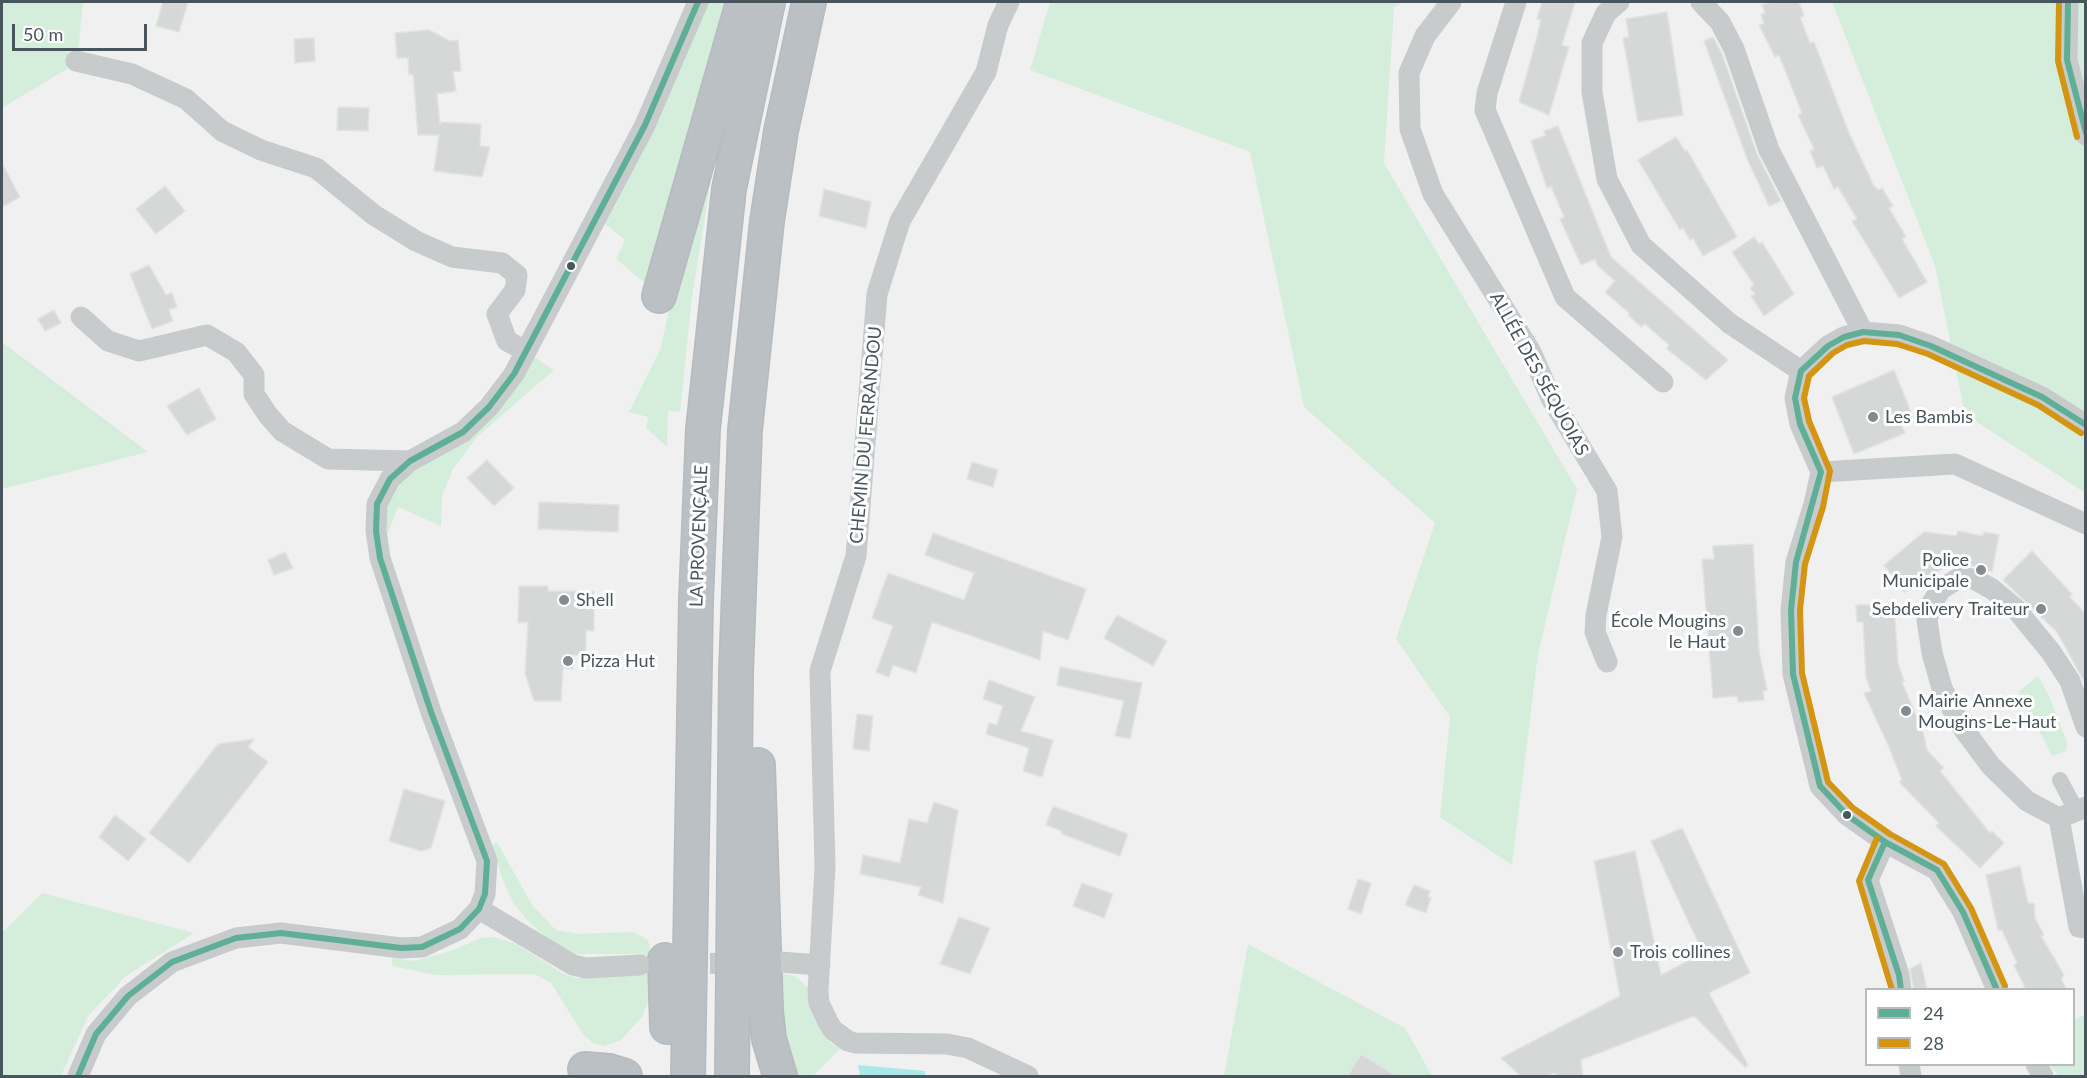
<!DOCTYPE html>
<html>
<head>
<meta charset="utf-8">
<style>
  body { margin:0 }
  #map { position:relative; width:2087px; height:1078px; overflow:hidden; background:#f0f0f0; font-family:Lato,sans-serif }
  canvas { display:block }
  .frame { position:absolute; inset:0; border:3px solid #48555c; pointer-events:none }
  .legend { position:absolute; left:1865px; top:988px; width:210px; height:78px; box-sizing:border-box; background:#fff; border:2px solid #b6bbbe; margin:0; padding:8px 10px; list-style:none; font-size:18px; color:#48555c }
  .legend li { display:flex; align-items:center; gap:12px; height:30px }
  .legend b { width:30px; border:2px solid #b6bbbe }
  .scale { position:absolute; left:12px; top:24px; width:135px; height:27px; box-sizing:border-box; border:3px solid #48555c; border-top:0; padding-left:8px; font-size:18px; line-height:21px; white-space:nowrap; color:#48555c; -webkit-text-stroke:4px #fff; paint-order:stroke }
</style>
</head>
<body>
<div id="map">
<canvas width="2087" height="1078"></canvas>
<div class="frame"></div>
<ul class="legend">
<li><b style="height:8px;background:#5eaf96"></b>24</li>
<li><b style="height:8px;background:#d49612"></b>28</li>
</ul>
<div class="scale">50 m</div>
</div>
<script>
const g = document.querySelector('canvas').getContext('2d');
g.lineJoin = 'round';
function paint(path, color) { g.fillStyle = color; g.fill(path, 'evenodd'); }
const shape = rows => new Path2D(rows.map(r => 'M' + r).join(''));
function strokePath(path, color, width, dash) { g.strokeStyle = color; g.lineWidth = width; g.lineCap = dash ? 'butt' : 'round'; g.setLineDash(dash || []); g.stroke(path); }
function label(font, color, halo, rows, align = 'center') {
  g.font = font + ' Lato,sans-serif'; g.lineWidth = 6; g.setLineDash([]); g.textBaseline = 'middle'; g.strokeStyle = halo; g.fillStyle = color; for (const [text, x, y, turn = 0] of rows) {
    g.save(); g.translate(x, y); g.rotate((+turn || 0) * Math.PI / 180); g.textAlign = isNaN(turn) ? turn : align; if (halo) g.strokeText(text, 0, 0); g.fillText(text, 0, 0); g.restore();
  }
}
const green = shape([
  [2,2,83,2,77,63,2,108],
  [705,2,729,2,651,288,616,259,625,240,604,223],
  [1050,2,1403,2,1394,8,1384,163,1577,489,1538,654,1512,865,1440,817,1450,717,1396,639,1435,523,1304,407,1250,152,1030,70],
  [1832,2,2085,2,2085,493,1965,414,1935,266],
  [717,143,692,297,680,412,668,411,667,447,646,428,648,417,629,412,661,348,675,279],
  [2,342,148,452,2,489],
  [533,356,554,370,477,437,453,469,442,496,441,526,398,507,387,535,383,506,387,494],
  [2038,676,2049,696,2067,742,2066,751,2052,756,2019,691],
  [497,842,532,905,556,930,578,934,632,932,647,939,650,945,650,998,642,1017,621,1040,605,1046,593,1043,583,1034,551,983,534,974,436,975,392,966,392,958,414,961,451,951,481,938,494,937,516,944,564,974,576,978,641,975,639,954,570,954,552,943,528,921,514,904,506,888,491,846],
  [42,893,194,933,126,976,88,1016,61,1076,2,1076,2,933],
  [1248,944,1405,1028,1432,1076,1224,1076],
  [788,974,798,978,808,988,810,1009,816,1022,831,1043,841,1048,813,1076,789,1076,773,975],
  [2085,1015,2085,1076,2059,1076,2049,1065,2074,1064,2074,1020]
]);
const water = shape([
  [858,1065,925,1071,925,1076,860,1076]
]);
const building = shape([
  [163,2,188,2,179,32,156,26,163,2],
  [1542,2,1575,2,1562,45,1569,47,1549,115,1519,102,1537,37,1541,20,1537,19,1542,2],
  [1771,2,1799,2,1804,16,1800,17,1810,43,1814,42,1849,133,1874,186,1879,190,1882,188,1893,206,1889,208,1906,237,1902,239,1927,282,1899,298,1852,221,1857,219,1838,187,1834,189,1823,166,1817,168,1810,151,1814,149,1798,115,1802,113,1779,55,1775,57,1759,25,1764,24,1761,15,1765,13,1762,5,1771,2],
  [1667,12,1683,115,1638,122,1623,38,1629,37,1626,19,1667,12],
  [429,30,450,41,458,40,461,71,453,72,456,91,437,94,440,125,440,122,481,124,480,146,490,147,482,177,434,171,439,135,418,135,413,74,409,75,408,58,397,58,395,33,429,30],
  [1713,37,1722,54,1757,154,1781,201,1769,206,1748,161,1704,41,1713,37],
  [314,38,315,61,295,63,294,39,314,38],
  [338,107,369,108,368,131,337,130,338,107],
  [1558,126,1611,257,1728,360,1706,380,1667,349,1669,345,1645,324,1641,327,1628,315,1629,313,1605,292,1615,281,1598,266,1595,259,1581,265,1560,219,1564,217,1551,186,1547,188,1531,141,1546,135,1544,131,1558,126],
  [1676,137,1685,151,1687,150,1737,237,1703,256,1693,238,1690,240,1683,228,1680,230,1638,160,1676,137],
  [2,163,20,197,2,207,2,163],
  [165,186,185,211,156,234,136,209,165,186],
  [824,189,871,202,866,228,819,216,824,189],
  [1754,237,1759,244,1762,242,1794,294,1764,316,1751,296,1755,294,1750,288,1754,285,1732,252,1754,237],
  [149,265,166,295,172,293,177,307,169,310,173,321,152,329,130,274,149,265],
  [54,310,61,323,45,331,38,319,54,310],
  [1894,370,1913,417,1900,422,1905,433,1854,454,1832,397,1894,370],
  [199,388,216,419,187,435,167,406,199,388],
  [487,460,514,488,494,506,467,478,487,460],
  [972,462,998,470,993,487,967,479,972,462],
  [539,502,619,505,618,532,538,529,539,502],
  [1958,531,1983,536,1984,532,1999,535,1992,572,1975,566,1947,566,1904,592,1884,565,1924,532,1956,536,1958,531],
  [933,533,1086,589,1068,640,1043,631,1040,660,932,622,916,673,893,665,889,677,876,672,893,626,872,618,888,573,964,600,974,573,925,555,933,533],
  [1753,544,1759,651,1767,690,1763,691,1764,700,1738,702,1737,696,1713,698,1702,559,1714,559,1713,546,1753,544],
  [2032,551,2072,594,2069,596,2085,613,2085,683,2057,632,2003,580,2032,551],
  [285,552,293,568,274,575,268,560,285,552],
  [519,586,548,586,548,591,594,591,594,631,586,630,586,655,573,655,573,669,563,668,561,701,534,701,525,673,528,622,518,623,519,586],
  [1894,604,1898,663,1904,681,1902,682,1923,732,1927,750,1944,768,1940,771,1990,833,1992,831,2004,843,1980,868,1936,826,1939,823,1899,782,1902,780,1889,747,1864,693,1871,691,1866,677,1863,622,1857,622,1856,605,1894,604],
  [1117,615,1167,641,1153,666,1104,638,1117,615],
  [1060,667,1142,683,1130,739,1115,736,1124,701,1057,685,1060,667],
  [989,680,1035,697,1021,731,1053,740,1042,777,1023,771,1029,748,986,734,989,723,997,725,1003,706,983,699,989,680],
  [857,714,873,716,869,751,853,749,857,714],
  [254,739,248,747,268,762,189,863,149,833,218,744,254,739],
  [404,789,445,801,431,848,421,851,389,841,404,789],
  [934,802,958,810,943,903,918,895,921,887,860,874,863,855,900,863,909,819,927,823,934,802],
  [1053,806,1128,834,1120,856,1062,834,1062,831,1046,825,1053,806],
  [115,815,146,839,128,861,99,837,115,815],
  [1682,828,1750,973,1709,993,1748,1065,1745,1067,1694,1016,1581,1060,1583,1077,1562,1077,1554,1073,1547,1077,1522,1077,1501,1058,1620,996,1594,861,1635,851,1661,975,1703,953,1651,841,1682,828],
  [2020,866,2028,903,2034,903,2035,918,2044,935,2041,936,2064,975,2061,979,2067,990,2026,990,2014,965,2017,963,2002,930,1998,930,1986,875,2020,866],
  [1358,879,1371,883,1361,914,1348,909,1358,879],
  [1082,883,1113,894,1104,918,1073,906,1082,883],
  [1414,885,1430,891,1428,897,1431,898,1426,913,1405,905,1414,885],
  [959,917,990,928,970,974,940,964,959,917],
  [1921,963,1927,990,1914,990,1910,969,1921,963],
  [1361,1054,1398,1077,1347,1077,1361,1054]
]);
const minorTunnel = shape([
  [679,964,744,963]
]);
const pedestrian = shape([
  [2060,780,2077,812]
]);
const minor = shape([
  [1009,2,998,25,986,72,900,221,877,294,856,556,820,671,825,867,818,991,819,1003,828,1022,833,1030,848,1041,855,1043,947,1044,968,1048,1028,1076],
  [1451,2,1425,36,1409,73,1410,129,1433,194,1531,352,1551,398,1607,491,1612,537,1596,615,1595,632,1607,662],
  [1516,2,1487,93,1485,110,1565,297,1663,382],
  [1619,2,1606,13,1592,43,1592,92,1607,179,1641,245,1729,323,1801,371],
  [1701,2,1720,22,1734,49,1769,150,1863,332],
  [2068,2,2067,60,2086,135],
  [76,61,132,74,186,99,222,131,261,150,316,168,374,215,416,241,452,257,502,263,517,275,515,290,497,314,507,341,526,351],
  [81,317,108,341,139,351,207,335,236,352,254,375,254,394,268,415,282,431,300,442,328,459,410,461],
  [1821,472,1955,464,2086,524],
  [2086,727,2070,681,2051,652,2015,608,1992,589,1974,579,1959,578,1941,589,1932,603,1927,620,1932,653,1942,688,1959,723,1991,766,2027,801,2059,818,2079,927,2086,928],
  [2059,818,2086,807],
  [1885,842,1868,880,1899,975,1901,990],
  [479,909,573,965,586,968,640,965],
  [780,962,820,965],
  [1997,990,1963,912,1937,870,1885,842,1847,815,1820,786,1793,674,1791,610,1796,562,1814,504,1821,472,1800,424,1795,398,1801,371,1828,346,1844,337,1863,332,1899,335,1931,346,2042,397,2086,425],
  [1909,1064,1911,1076],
  [2036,1064,2043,1076],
  [78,1076,96,1034,128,996,172,962,236,938,281,933,401,948,422,947,460,929,479,909,485,894,487,861,431,712,380,558,376,531,377,504,390,479,410,461,463,432,489,407,514,374,645,125,698,2]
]);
const motorway = shape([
  [659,296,743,2],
  [758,765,766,1011,769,1039,780,1076],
  [665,960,667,1027],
  [585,1069,609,1071,625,1076],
  [688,1076,696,600,703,429,729,189,768,2],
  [732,1076,736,672,745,430,767,221,781,131,809,2]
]);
const bus1 = shape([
  [2068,2,2067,60,2086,133],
  [1885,842,1868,880,1899,975,1901,990],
  [1997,990,1963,912,1937,870,1885,842,1847,815,1820,786,1793,674,1791,610,1796,562,1821,472,1800,424,1795,398,1801,371,1828,346,1844,337,1863,332,1899,335,1931,346,2042,397,2086,425],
  [78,1076,96,1034,128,996,172,962,236,938,281,933,401,948,422,947,460,929,479,909,485,894,487,861,431,712,380,558,376,531,377,504,390,479,410,461,463,432,489,407,514,374,645,125,698,2]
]);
const bus2 = shape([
  [2059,2,2058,61,2077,137],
  [1877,838,1859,881,1892,990],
  [2005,986,1971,908,1944,864,1890,834,1853,808,1828,782,1802,673,1800,610,1805,564,1823,507,1830,471,1809,421,1804,398,1809,376,1833,353,1847,345,1864,341,1897,344,1928,354,2038,405,2081,433]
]);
const markers = [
  [571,266,5,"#48555c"],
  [1873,417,6,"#838b90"],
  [1981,570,6,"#838b90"],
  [564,600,6,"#838b90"],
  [2041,609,6,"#838b90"],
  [1738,631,6,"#838b90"],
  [568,661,6,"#838b90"],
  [1906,711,6,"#838b90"],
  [1847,815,5,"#48555c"],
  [1618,952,6,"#838b90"]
];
const streetNames = [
  ["ALLÉE DES SÉQUOIAS",1539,374,61],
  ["CHEMIN DU FERRANDOU",866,435,-85],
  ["LA PROVENÇALE",699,536,-88]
];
const poiNames = [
  ["Les Bambis",1885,417],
  ["Police",1969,560,"right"],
  ["Municipale",1969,581,"right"],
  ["Shell",576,600],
  ["Sebdelivery Traiteur",2029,609,"right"],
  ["École Mougins",1726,621,"right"],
  ["le Haut",1726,642,"right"],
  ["Pizza Hut",580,661],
  ["Mairie Annexe",1918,701],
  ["Mougins-Le-Haut",1918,722],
  ["Trois collines",1630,952]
];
paint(green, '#d5eedb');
paint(water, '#abe8ea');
paint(building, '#d6d8d8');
strokePath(building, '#e1e2e3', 1.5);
strokePath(minorTunnel, '#c6c9cb', 21, [21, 10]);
strokePath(motorway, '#b5bbbe', 36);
strokePath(pedestrian, '#c7cbcc', 16);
strokePath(minor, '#c7cbcc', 21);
strokePath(motorway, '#bac0c3', 33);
strokePath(bus1, '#5eaf96', 6);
strokePath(bus2, '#d49612', 6);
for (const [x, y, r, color] of markers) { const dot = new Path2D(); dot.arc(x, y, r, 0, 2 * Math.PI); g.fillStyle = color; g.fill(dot); strokePath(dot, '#fff', 2); }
label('18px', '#48555c', '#fff', streetNames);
label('18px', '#48555c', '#fff', poiNames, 'left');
</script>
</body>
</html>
